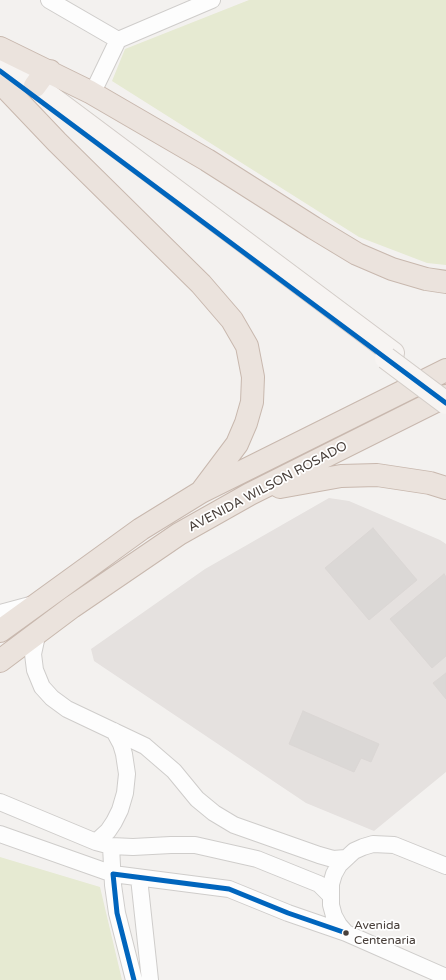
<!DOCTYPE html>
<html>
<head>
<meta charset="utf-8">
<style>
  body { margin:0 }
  canvas { display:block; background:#f3f1ef }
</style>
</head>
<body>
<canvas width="446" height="980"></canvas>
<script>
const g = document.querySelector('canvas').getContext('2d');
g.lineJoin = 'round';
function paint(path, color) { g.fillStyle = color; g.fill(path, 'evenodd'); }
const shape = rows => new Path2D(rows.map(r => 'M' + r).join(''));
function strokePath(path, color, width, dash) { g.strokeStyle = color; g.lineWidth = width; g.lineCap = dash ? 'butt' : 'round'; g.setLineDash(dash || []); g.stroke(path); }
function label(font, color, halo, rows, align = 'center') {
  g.font = font + ' "Varela Round",sans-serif'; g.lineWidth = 3.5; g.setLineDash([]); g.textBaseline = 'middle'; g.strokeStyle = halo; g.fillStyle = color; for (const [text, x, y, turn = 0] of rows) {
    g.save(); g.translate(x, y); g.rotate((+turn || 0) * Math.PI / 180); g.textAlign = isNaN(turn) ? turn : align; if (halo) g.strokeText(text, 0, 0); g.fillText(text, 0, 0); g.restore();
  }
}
const industrial = shape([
  [329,498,349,501,440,540,446,544,446,772,374,831,306,803,94,661,91,649,205,569]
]);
const green = shape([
  [249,0,446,0,446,265,427,263,359,237,112,81,125,49],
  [0,857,100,887,122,980,0,980]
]);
const building = shape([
  [373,528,417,580,369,620,325,568,373,528],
  [444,574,446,577,446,656,432,668,390,619,444,574],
  [446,673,446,699,433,683,446,673],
  [303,711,379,744,371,762,361,758,354,772,289,744,303,711]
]);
const street = shape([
  [49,0,118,40],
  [92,94,118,40,212,0],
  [0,613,30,605],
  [38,631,33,654,35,670,42,687,52,698,67,709,145,746,174,771,197,799,214,813,234,825,319,855,333,859,346,858],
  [0,802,96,842,111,846,133,847,171,845,195,845,257,859,319,884,330,895],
  [0,834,113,874,229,889,288,913,346,933,446,977],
  [96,842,108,831,114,822,120,810,125,793,127,774,124,754,121,744,114,731],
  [111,846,113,885,117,913,134,980],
  [139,878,150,980],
  [346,933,339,925,334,916,331,905,331,884,334,874,339,865,354,851,363,847,373,844,394,845,446,866]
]);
const secondary = shape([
  [0,59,393,353]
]);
const highway = shape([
  [0,48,90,92,207,160,314,228,357,254,392,269,426,279,446,282],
  [0,82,57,142,201,284,232,320,247,346,253,377,252,402,246,423,237,444,201,492],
  [35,86,43,75,50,71],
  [280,487,341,476,377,475,430,483,446,488],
  [0,631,141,529,201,492,446,370],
  [0,661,72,607,179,534,250,494,446,396]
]);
const secondaryBridge = shape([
  [386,358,446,403]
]);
const bus1 = shape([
  [0,71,446,403],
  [134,980,117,913,113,874,229,889,288,913,346,933]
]);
const markers = [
  [346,933,3.5,"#49403b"]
];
const busNames = [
  ["Avenida",354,926],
  ["Centenaria",354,941]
];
const streetNames = [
  ["AVENIDA WILSON ROSADO",268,487,-28]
];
paint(industrial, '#e5e1df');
paint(green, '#e6ead2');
paint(building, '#dbd8d6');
strokePath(building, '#dbd7d5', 1);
strokePath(street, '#cfcdcb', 18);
strokePath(secondary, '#d3cdc8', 24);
strokePath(highway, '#c8b8ae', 24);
strokePath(street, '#fdfdfd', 16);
strokePath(secondary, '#f7f4f2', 22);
strokePath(highway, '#ebe3dd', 22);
strokePath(secondaryBridge, '#d3cdc8', 24, []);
strokePath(secondaryBridge, '#f7f4f2', 22);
strokePath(bus1, '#0065bd', 5);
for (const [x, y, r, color] of markers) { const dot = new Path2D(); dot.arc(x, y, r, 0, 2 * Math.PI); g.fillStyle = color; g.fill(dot); strokePath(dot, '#fff', 1.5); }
label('12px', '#49403b', '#fff', busNames, 'left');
label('13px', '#49403b', '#fff', streetNames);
</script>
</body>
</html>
